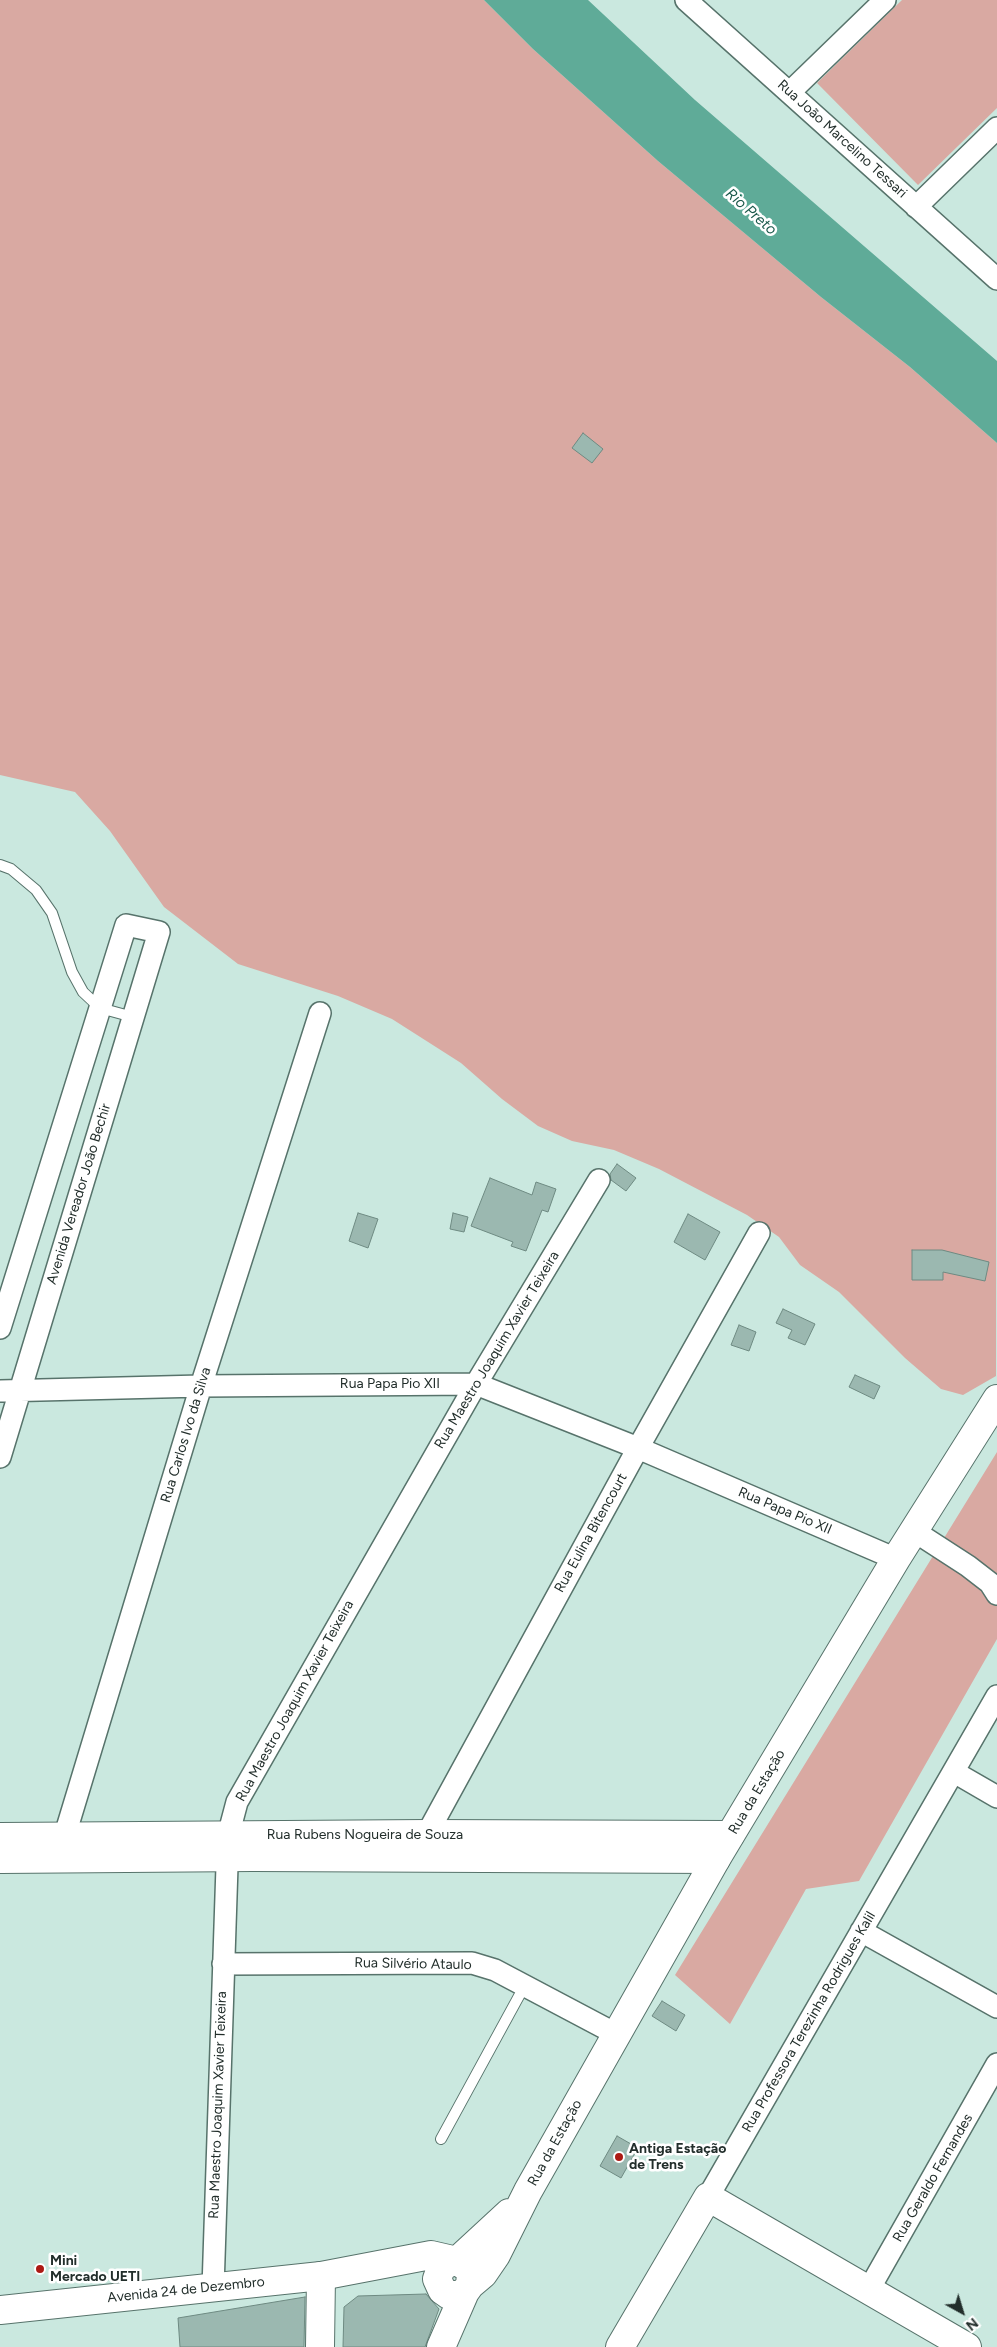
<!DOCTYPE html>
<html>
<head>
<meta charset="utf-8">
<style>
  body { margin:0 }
  #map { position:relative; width:997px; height:2347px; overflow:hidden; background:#cae8df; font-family:Figtree,sans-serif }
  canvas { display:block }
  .north { position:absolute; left:937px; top:2287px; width:50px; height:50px; -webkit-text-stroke:4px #fff; paint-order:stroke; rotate:141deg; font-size:14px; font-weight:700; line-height:20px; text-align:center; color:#222e2b }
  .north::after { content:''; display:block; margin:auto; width:18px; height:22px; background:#222e2b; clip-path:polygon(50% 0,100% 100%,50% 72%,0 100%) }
</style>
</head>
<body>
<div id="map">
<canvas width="997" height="2347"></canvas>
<div class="north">N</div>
</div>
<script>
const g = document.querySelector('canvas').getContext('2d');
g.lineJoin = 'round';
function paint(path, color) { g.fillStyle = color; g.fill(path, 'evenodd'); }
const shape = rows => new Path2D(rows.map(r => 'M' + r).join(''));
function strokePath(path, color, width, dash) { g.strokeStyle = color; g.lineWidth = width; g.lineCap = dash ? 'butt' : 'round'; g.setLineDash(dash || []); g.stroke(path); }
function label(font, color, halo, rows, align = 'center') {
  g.font = font + ' Figtree,sans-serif'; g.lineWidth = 5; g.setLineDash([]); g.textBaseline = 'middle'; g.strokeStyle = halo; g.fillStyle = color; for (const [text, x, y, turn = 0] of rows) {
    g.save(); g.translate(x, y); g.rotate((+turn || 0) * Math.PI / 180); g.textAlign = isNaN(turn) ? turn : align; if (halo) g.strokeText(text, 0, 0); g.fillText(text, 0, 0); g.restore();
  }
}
const green = shape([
  [0,0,484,0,533,49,658,161,821,297,910,367,997,443,996,1376,963,1395,941,1389,905,1358,839,1292,800,1265,779,1237,747,1215,659,1169,614,1150,572,1141,538,1126,502,1099,461,1063,392,1019,338,996,238,964,164,907,110,831,75,792,0,775],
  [902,0,997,0,997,108,918,185,817,83],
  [997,1452,997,1639,859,1881,806,1889,730,2024,675,1975]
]);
const water = shape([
  [484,0,588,0,695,100,997,361,997,443,910,367,821,297,658,161,533,49]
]);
const building = shape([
  [583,433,603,449,592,463,572,448,583,433],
  [617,1164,636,1178,626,1191,611,1180,610,1174,617,1164],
  [490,1178,532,1195,536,1182,556,1189,548,1212,542,1210,526,1251,511,1246,513,1242,471,1226,490,1178],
  [358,1213,378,1219,368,1248,349,1241,358,1213],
  [453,1213,468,1217,464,1232,450,1229,453,1213],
  [688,1214,720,1232,705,1260,674,1242,688,1214],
  [912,1250,942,1250,989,1262,985,1281,943,1272,943,1280,912,1280,912,1250],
  [783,1309,815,1324,805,1345,788,1338,792,1330,776,1323,783,1309],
  [739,1325,756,1332,749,1351,731,1345,739,1325],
  [855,1375,880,1386,874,1399,849,1387,855,1375],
  [662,2001,685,2015,676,2031,652,2016,662,2001],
  [617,2136,638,2148,621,2178,600,2166,617,2136],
  [426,2294,439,2309,425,2347,343,2347,344,2307,358,2296,426,2294],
  [305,2297,304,2347,180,2347,178,2318,305,2297]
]);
const lane = shape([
  [0,865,11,869,36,890,52,913,72,972,83,992,100,1008,133,1017],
  [441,2139,525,1985]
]);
const street = shape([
  [686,0,997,279],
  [790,92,885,0],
  [916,207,997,128],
  [0,1328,126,925,159,932,0,1457],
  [0,1391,201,1386,476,1384,638,1448,896,1559],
  [914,1531,968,1566,990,1583,997,1594],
  [954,1772,997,1797],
  [423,1847,427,1834,638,1448,759,1233],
  [63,1852,64,1838,201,1386,320,1013],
  [861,1931,997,2007],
  [223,1964,472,1963,495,1970,616,2034],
  [708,2197,997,1696],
  [213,2288,228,1836,237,1802,476,1384,599,1180],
  [868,2291,997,2064]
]);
const secondary = shape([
  [0,1837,427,1834,730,1835],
  [0,1859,253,1857,716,1859],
  [320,2347,321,2276],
  [620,2347,708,2197,967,2347]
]);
const primary = shape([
  [457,2261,509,2213],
  [470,2285,483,2274,496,2255,528,2191,716,1859,896,1559,997,1399],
  [0,2310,321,2276,431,2255,457,2261,468,2268,471,2274,470,2285,465,2292,457,2295,449,2295,442,2290,437,2279,441,2268,451,2261],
  [441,2347,465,2292]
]);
const markers = [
  [619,2157,5,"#ac1a14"],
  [40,2269,5,"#ac1a14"]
];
const streetNames = [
  ["Rua João Marcelino Tessari",842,139,42],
  ["Avenida Vereador João Bechir",79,1194,-73],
  ["Rua Maestro Joaquim Xavier Teixeira",497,1350,-59],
  ["Rua Papa Pio XII",390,1384],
  ["Rua Carlos Ivo da Silva",186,1435,-73],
  ["Rua Papa Pio XII",785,1511,23],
  ["Rua Eulina Bitencourt",591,1533,-61],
  ["Rua Maestro Joaquim Xavier Teixeira",295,1701,-61],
  ["Rua da Estação",757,1792,-59],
  ["Rua Rubens Nogueira de Souza",365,1835],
  ["Rua Silvério Ataulo",413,1964,1],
  ["Rua Professora Terezinha Rodrigues Kalil",809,2022,-60],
  ["Rua Maestro Joaquim Xavier Teixeira",218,2105,-88],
  ["Rua da Estação",555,2143,-61],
  ["Rua Geraldo Fernandes",933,2178,-60],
  ["Avenida 24 de Dezembro",186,2290,-6]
];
const poiNames = [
  ["Antiga Estação",629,2149],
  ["de Trens",629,2165],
  ["Mini",50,2261],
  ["Mercado UETI",50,2277]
];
const waterNames = [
  ["Rio Preto",751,212,41]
];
paint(green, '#d9a9a2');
paint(water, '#5fab98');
paint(building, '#9bb8b0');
strokePath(building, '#6e8a82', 1);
strokePath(lane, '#57736b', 12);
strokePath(street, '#57736b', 24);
strokePath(secondary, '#57736b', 30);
strokePath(primary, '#57736b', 30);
strokePath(lane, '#fff', 10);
strokePath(street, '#fff', 21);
strokePath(secondary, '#fff', 28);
strokePath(primary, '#fff', 28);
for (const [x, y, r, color] of markers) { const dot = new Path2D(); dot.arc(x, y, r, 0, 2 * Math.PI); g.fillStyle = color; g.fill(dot); strokePath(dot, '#fff', 2); }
label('14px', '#222e2b', '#fff', streetNames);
label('bold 14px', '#222e2b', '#fff', poiNames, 'left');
label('italic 15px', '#1b594b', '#fff', waterNames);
</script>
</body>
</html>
